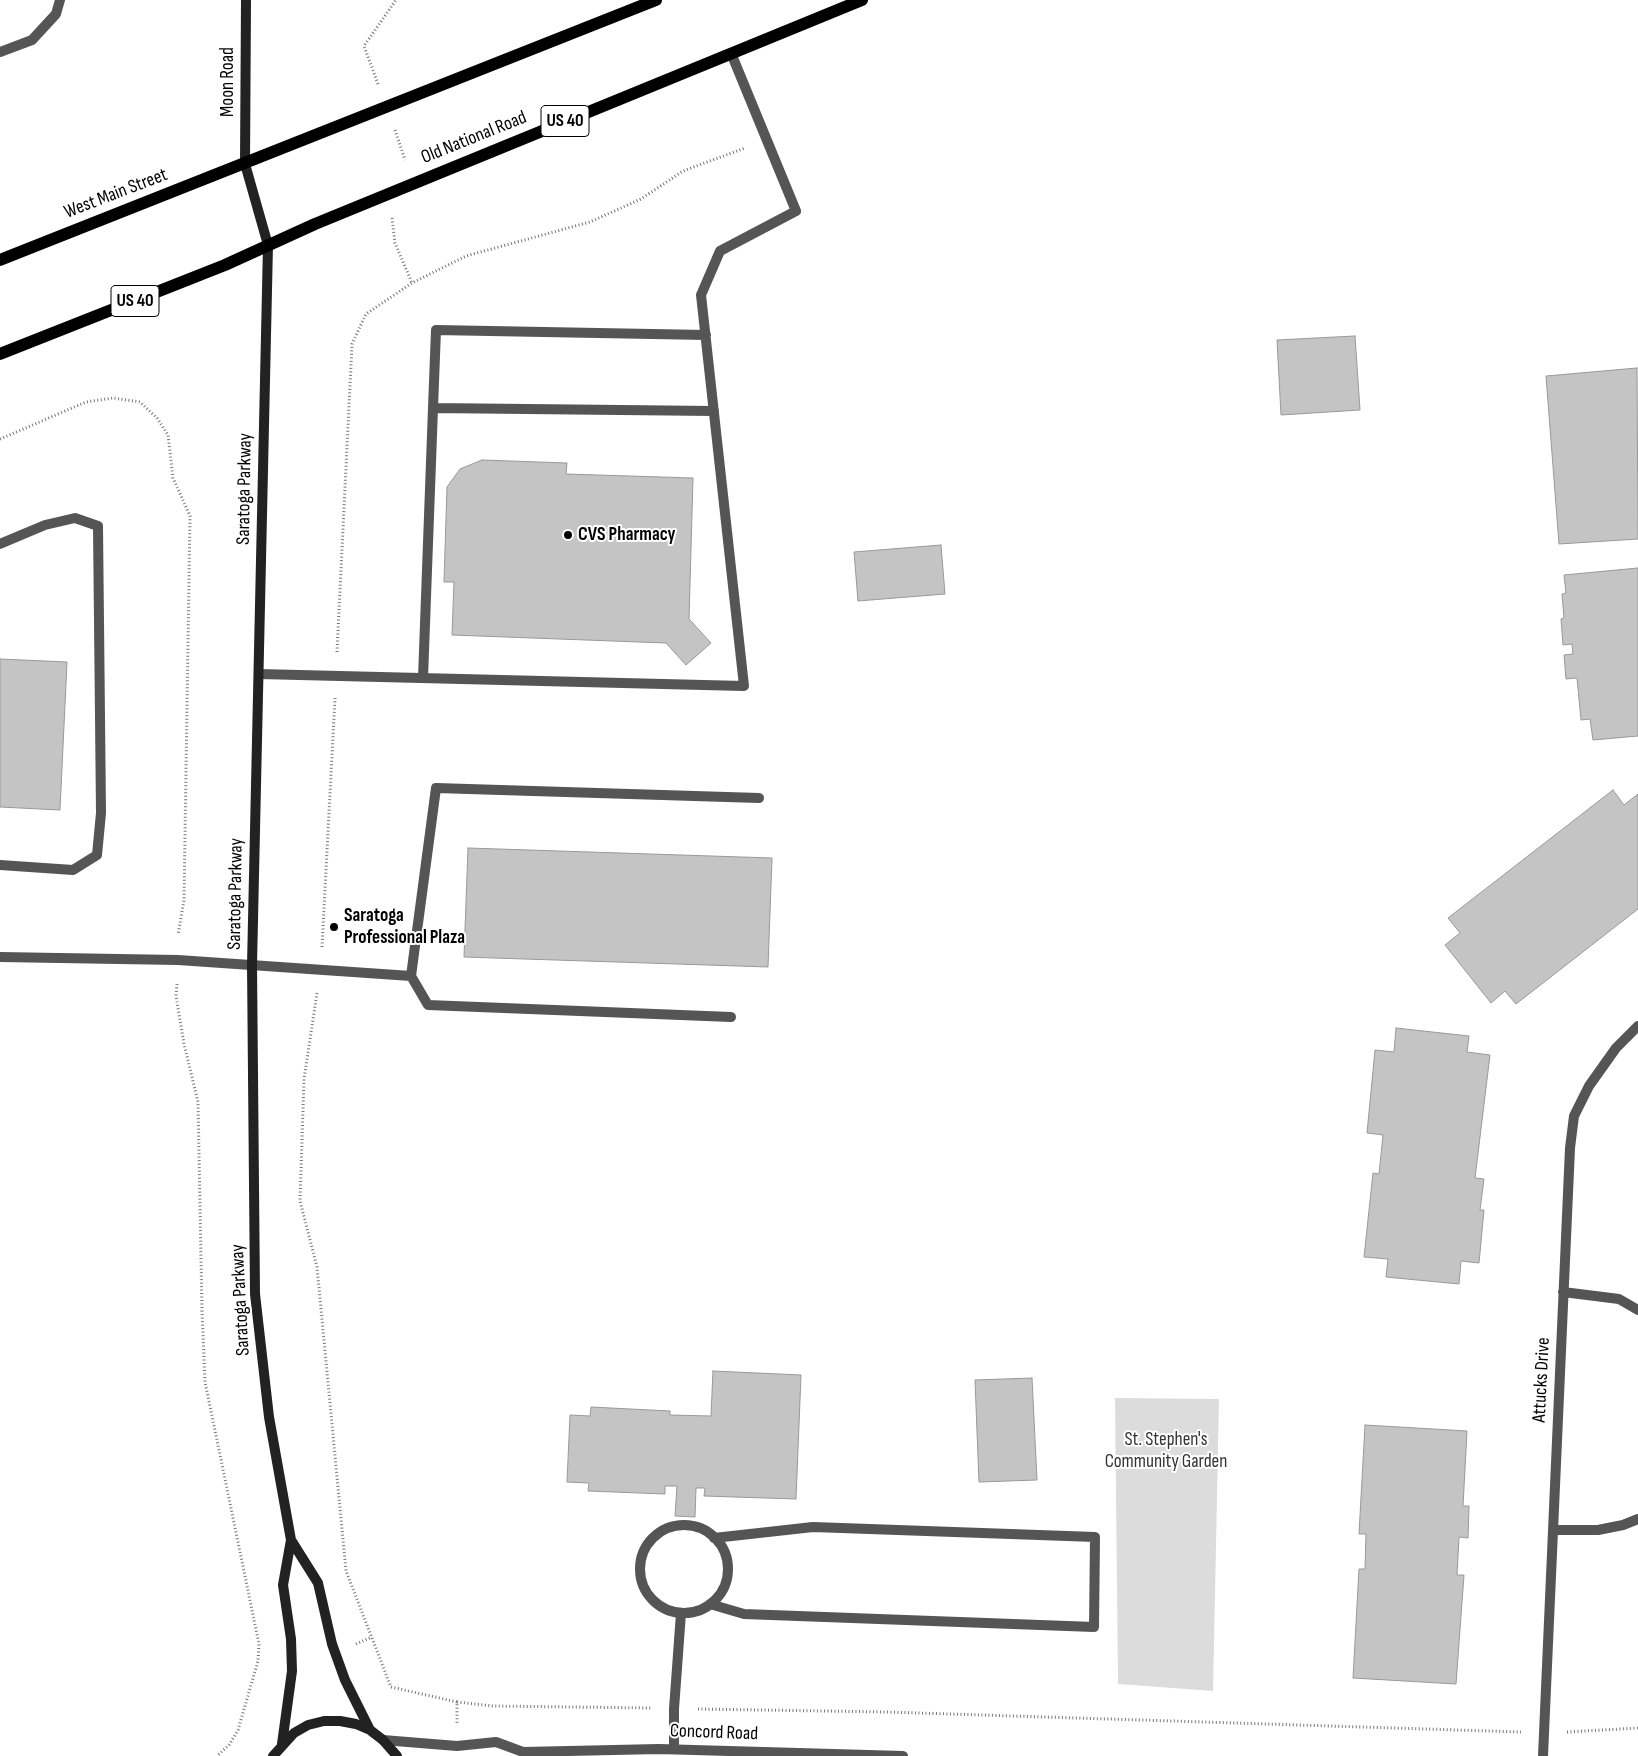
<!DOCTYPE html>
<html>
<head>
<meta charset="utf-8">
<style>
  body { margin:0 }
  canvas { display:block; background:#fff }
</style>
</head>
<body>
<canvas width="1638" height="1756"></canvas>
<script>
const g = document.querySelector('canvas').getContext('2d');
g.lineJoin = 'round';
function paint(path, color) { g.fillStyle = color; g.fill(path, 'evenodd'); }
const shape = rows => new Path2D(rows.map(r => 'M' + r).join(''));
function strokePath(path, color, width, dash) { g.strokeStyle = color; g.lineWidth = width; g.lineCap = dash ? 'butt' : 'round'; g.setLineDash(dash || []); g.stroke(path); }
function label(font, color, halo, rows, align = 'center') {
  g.font = font + ' "Sofia Sans Condensed",sans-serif'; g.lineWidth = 4; g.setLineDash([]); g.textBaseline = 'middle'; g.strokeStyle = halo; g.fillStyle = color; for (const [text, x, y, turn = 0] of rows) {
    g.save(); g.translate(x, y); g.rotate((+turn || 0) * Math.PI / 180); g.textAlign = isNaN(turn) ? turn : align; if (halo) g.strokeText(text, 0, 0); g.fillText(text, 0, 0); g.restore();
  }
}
const green = shape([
  [1115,1398,1219,1399,1213,1691,1118,1684]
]);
const building = shape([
  [1355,336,1360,410,1281,415,1277,340,1355,336],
  [1637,368,1638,539,1559,544,1546,376,1637,368],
  [482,460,567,463,566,474,693,478,689,619,711,643,686,665,666,643,452,635,454,582,444,582,447,487,460,469,482,460],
  [941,545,945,594,858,601,854,552,941,545],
  [1638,568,1638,736,1593,740,1590,719,1581,720,1577,678,1566,679,1564,655,1573,654,1572,644,1563,645,1561,619,1564,618,1562,594,1566,593,1564,575,1638,568],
  [0,659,67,662,60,810,0,807,0,659],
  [1613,790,1624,805,1638,794,1638,909,1516,1004,1505,991,1491,1003,1445,945,1460,933,1448,918,1613,790],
  [468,848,772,858,768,967,464,957,468,848],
  [1396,1028,1469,1036,1467,1052,1490,1055,1475,1178,1484,1179,1480,1210,1484,1210,1479,1263,1461,1261,1459,1284,1386,1277,1388,1259,1364,1257,1373,1173,1379,1174,1383,1135,1367,1133,1375,1050,1394,1052,1396,1028],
  [713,1371,801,1375,796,1499,704,1496,705,1488,696,1488,695,1517,675,1516,677,1486,665,1486,665,1494,588,1491,589,1483,567,1482,570,1415,590,1416,591,1407,670,1411,670,1415,711,1416,713,1371],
  [1032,1378,1037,1480,979,1482,975,1380,1032,1378],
  [1365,1425,1467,1431,1463,1506,1469,1506,1468,1538,1459,1537,1457,1575,1464,1575,1456,1684,1353,1678,1359,1569,1365,1569,1366,1534,1359,1534,1365,1425]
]);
const path = shape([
  [378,84,364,46,396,0],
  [395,130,405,160],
  [392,218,395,243,412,283],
  [0,439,86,402,113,398,140,402,157,418,168,435,173,478,190,516,184,900,178,935],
  [337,652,352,344,366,314,412,283,466,256,590,222,641,199,683,171,745,148],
  [322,947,335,698],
  [177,984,176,996,184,1044,198,1102,202,1311,205,1382,259,1644,258,1661,238,1730,229,1745,217,1756],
  [317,993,304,1079,300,1201,317,1267,346,1571,391,1687,457,1702,457,1723],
  [356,1644,372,1637],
  [457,1702,493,1706,652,1708],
  [698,1709,886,1712,1521,1732],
  [1567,1732,1638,1728]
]);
const lane = shape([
  [0,52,32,40,56,14,60,0],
  [706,335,436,330,433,408,714,411],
  [0,544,45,525,75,518,98,526,101,813,97,855,73,870,0,865],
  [259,674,744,686,701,295,720,251,796,211,731,53],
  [423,678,433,408],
  [0,957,178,960,411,976,436,788,759,798],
  [411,976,428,1005,731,1017],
  [1563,1292,1619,1299,1638,1310],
  '640 1569a44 44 0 1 1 88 0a44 44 0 1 1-88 0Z',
  [1553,1530,1598,1530,1623,1525,1638,1519],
  [710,1604,744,1614,1094,1627,1095,1537,813,1527,714,1538],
  [674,1749,674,1709,681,1613],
  [1543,1756,1570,1148,1574,1116,1589,1086,1616,1048,1638,1026]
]);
const street = shape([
  [383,1740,457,1746,496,1742,523,1752,659,1749,903,1756]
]);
const secondary = shape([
  [246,0,245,164,268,245,252,965,255,1294,269,1417,291,1540,283,1585,291,1639,292,1671,282,1744],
  [291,1540,318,1583,332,1644,345,1680,370,1730],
  [273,1756,294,1733,308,1725,324,1721,340,1721,356,1724,370,1730,383,1740,397,1756]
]);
const primary = shape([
  [0,260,656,0],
  [0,354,225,265,315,224,862,0]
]);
const markers = [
  [568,535,5,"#000"],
  [334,927,5,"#000"]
];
const shields = [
  [565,121,48],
  [135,301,48]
];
const shieldNames = [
  ["US 40",565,121],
  ["US 40",135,301]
];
const streetNames = [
  ["Moon Road",228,82,-90],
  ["Old National Road",474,138,-22],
  ["West Main Street",116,194,-21],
  ["Saratoga Parkway",245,489,-89],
  ["Saratoga Parkway",236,894,-89],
  ["Saratoga Parkway",241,1300,-93],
  ["Attucks Drive",1542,1380,-87],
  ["Concord Road",714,1733,2]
];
const poiNames = [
  ["CVS Pharmacy",578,535],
  ["Saratoga",344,916],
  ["Professional Plaza",344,938]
];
const parkNames = [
  ["St. Stephen's",1166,1440],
  ["Community Garden",1166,1462]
];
paint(green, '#dcdcdc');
paint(building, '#c4c4c4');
strokePath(building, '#999', 1);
strokePath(path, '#777', 3, [1, 2.5]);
strokePath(lane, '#555', 10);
strokePath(street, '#555', 10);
strokePath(secondary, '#222', 10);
strokePath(primary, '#000', 12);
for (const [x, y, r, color] of markers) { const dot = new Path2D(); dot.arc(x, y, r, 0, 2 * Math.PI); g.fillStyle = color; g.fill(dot); strokePath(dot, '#fff', 2); }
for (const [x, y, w] of shields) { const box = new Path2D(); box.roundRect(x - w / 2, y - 15.5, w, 31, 4); g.fillStyle = '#fff'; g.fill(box); strokePath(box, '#000', 1); }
label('bold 18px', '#000', null, shieldNames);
label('19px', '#000', '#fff', streetNames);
label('bold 19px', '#000', '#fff', poiNames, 'left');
label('19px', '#333', '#fff', parkNames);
</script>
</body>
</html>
